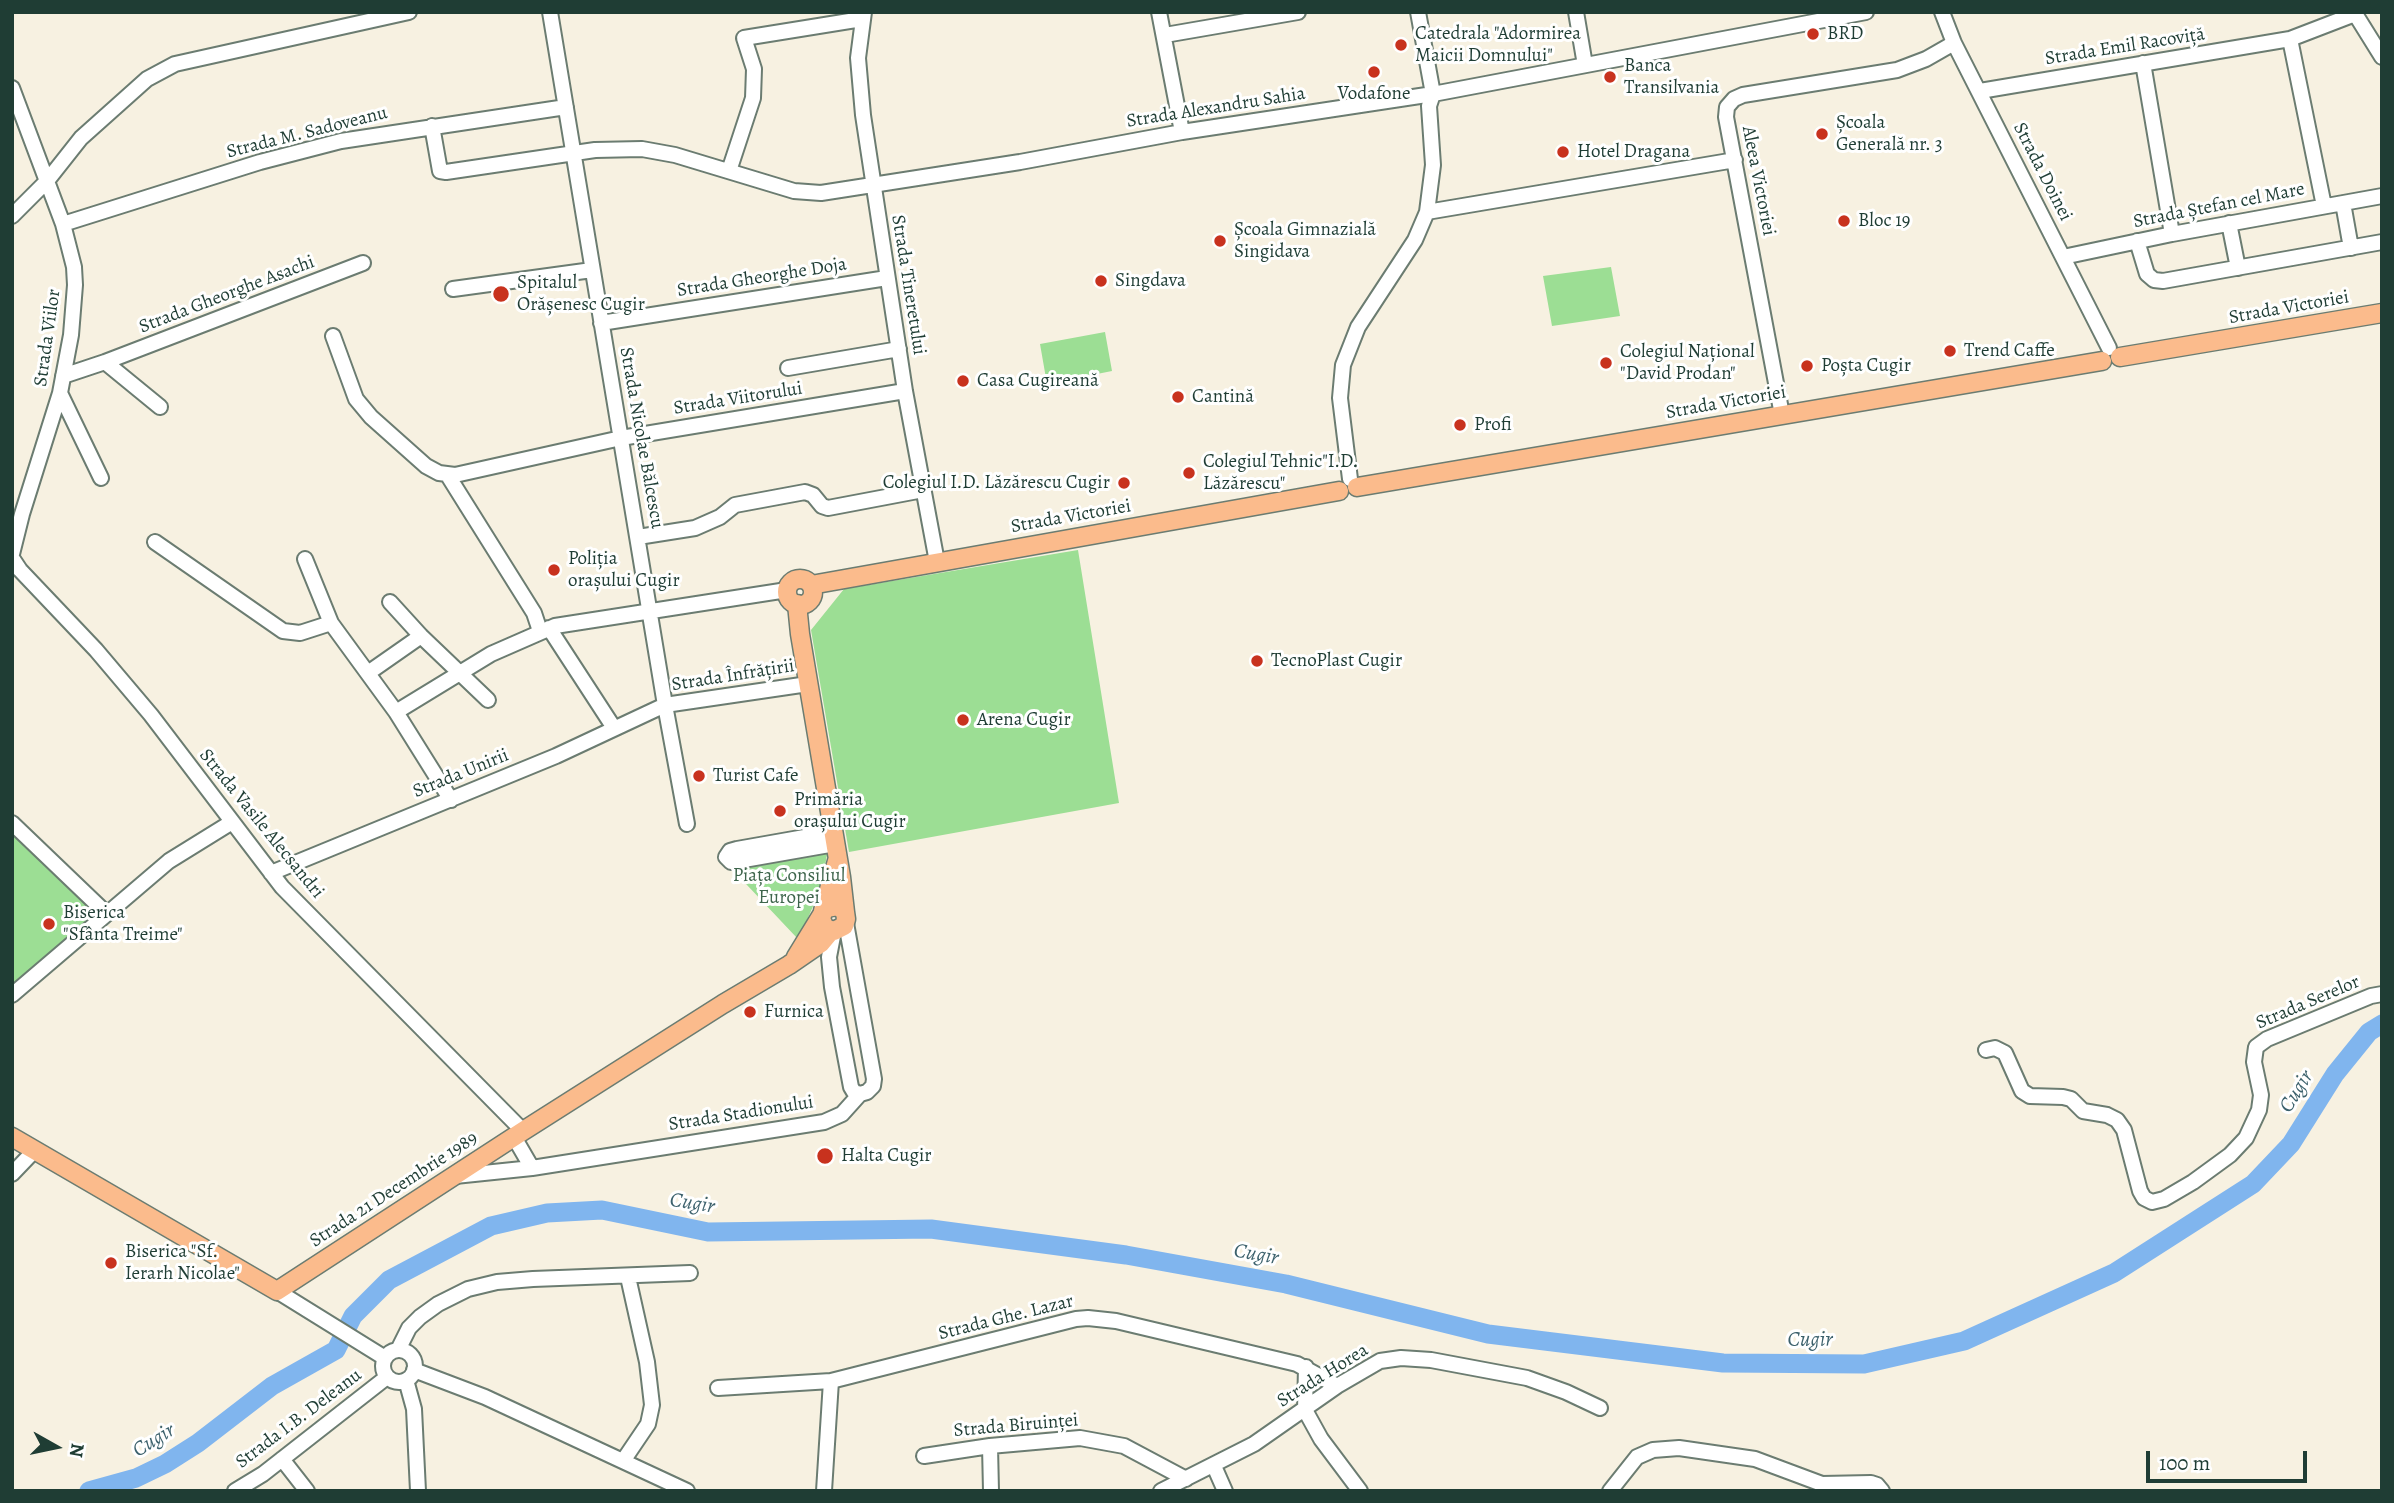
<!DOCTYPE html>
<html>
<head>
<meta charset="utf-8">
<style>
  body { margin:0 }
  #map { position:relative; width:2394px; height:1503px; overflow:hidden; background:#f7f1e1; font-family:Alegreya,serif }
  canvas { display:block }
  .frame { position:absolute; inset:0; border:14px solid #1f3d34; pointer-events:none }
  .north { position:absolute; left:21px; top:1412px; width:70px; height:70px; -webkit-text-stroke:5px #fff; paint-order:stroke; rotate:99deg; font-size:19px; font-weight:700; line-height:28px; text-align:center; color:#1f3d34 }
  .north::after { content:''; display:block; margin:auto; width:24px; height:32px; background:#1f3d34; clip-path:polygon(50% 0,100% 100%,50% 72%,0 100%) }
  .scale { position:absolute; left:2146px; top:1451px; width:161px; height:32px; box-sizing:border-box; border:4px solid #1f3d34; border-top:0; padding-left:9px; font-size:21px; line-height:24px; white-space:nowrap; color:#1f3d34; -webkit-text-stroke:5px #fff; paint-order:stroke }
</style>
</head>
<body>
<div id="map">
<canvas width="2394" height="1503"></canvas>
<div class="frame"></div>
<div class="north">N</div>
<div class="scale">100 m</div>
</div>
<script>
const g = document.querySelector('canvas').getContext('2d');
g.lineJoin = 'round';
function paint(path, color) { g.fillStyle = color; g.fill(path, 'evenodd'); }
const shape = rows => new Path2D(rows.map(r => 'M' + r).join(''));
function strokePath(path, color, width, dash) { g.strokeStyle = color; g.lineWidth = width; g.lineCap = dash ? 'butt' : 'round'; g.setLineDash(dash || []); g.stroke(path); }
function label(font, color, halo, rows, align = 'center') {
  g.font = font + ' Alegreya,serif'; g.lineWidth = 6; g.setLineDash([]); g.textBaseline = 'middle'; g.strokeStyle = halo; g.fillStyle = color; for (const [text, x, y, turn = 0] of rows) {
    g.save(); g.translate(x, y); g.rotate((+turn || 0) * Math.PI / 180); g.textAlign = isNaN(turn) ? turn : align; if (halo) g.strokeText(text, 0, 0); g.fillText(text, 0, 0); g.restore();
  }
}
const green = shape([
  [1611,267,1620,316,1552,326,1543,276],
  [1105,332,1112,371,1047,384,1040,344],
  [1078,550,1119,803,849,852,811,630,844,589],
  [12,832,100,914,12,990],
  [828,849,821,888,804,927,797,938,730,867]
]);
const river = shape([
  [89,1491,136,1478,165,1464,198,1443,272,1386,336,1350,353,1316,389,1280,491,1226,547,1213,602,1210,708,1232,931,1229,1126,1255,1286,1284,1488,1334,1723,1363,1864,1364,1964,1341,2114,1273,2253,1184,2291,1144,2335,1074,2369,1032,2382,1024]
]);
const minor = shape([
  [550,12,665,705,687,824],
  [864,12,858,58,863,115,905,391,937,562],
  [1159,12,1182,132],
  [1418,12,1433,94],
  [1576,12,1585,65],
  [1942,12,1954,43,2109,348],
  [2354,12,2382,57],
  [1165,35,1298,12],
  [2290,39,2324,206],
  [2143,63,2172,234],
  [12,88,63,224,74,267,75,285,71,335,60,393,22,514,12,554],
  [1980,91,2290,39,2355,14],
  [432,126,440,171,446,172,595,150,642,149,675,155,794,191,821,193,1020,162,1182,132,1433,94,1866,12],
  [729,171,753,98,754,69,744,38,862,19],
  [2343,203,2351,248],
  [1427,212,1735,160],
  [12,216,47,181,81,138,147,79,175,64,409,12],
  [2229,223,2238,268],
  [63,224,260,162,341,141,566,107],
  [2137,241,2147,274,2154,280,2163,281,2382,242],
  [2063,257,2172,234,2382,196],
  [453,289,592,270],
  [601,323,887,278],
  [333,336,356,399,371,417,426,466,439,473,455,475,621,438,905,391],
  [105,362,160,407],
  [788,368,899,349],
  [63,376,105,362,363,263],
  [60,393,101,478],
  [1782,415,1726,117,1727,107,1734,99,1743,95,1897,70,1926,59,1954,43],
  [447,474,534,613,540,631],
  [1350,479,1340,398,1343,365,1358,327,1415,240,1427,212,1433,165,1429,106,1433,94],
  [638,537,695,528,720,517,735,505,805,492,813,495,822,506,828,508,923,490],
  [155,542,283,631,300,633,331,623],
  [12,558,20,570,96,650,151,715,282,887,523,1131],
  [305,559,331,623,396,712,451,800],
  [390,602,421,636,488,700],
  [549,628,614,728],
  [368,673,421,636],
  [396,712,491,654,555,626,787,590],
  [12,823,107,914],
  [833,832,737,849,730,851,726,857,731,862,738,861,835,844],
  [271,873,556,756,665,705,808,684],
  [834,931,829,957,832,987,851,1087,854,1092,860,1094],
  [12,995,169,861,232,822],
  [1986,1050,1995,1048,2005,1053,2022,1091,2030,1096,2063,1097,2071,1099,2083,1111,2107,1115,2117,1120,2124,1130,2140,1191,2144,1198,2152,1202,2164,1199,2193,1182,2230,1155,2246,1138,2259,1110,2261,1095,2254,1062,2256,1047,2267,1039,2371,996,2382,994],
  [514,1137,532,1168],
  [12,1174,34,1151],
  [455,1176,532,1168,824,1122,842,1114,860,1094,867,1092,873,1086,874,1079,846,923],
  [277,1291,385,1358],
  [398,1350,409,1328,420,1317,438,1304,468,1289,497,1282,533,1279,690,1273],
  '383 1366a16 16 0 1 1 32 0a16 16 0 1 1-32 0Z',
  [1306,1367,1305,1410,1321,1439,1360,1491],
  [414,1370,485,1397,687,1491],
  [406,1380,414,1409,418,1491],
  [718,1388,831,1381,1076,1319,1088,1318,1116,1321,1297,1364,1337,1386],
  [990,1446,991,1491],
  [924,1456,990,1446,1080,1438,1124,1446,1186,1479],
  [282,1459,307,1491],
  [623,1461,648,1424,652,1405,647,1362,628,1277],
  [1214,1466,1225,1491],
  [235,1491,263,1474,387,1377],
  [824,1491,831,1381],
  [1161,1491,1254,1444,1337,1386,1380,1361,1401,1358,1431,1360,1527,1378,1566,1392,1600,1408],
  [1610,1491,1637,1457,1653,1450,1679,1448,1755,1459,1822,1484,1871,1483,1877,1485,1882,1491]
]);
const major = shape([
  [2120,357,2382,313],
  [1357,487,2102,361],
  '787 592a13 13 0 1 1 26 0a13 13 0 1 1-26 0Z',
  [811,585,1339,491],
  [797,604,800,634,841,877,845,912],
  [823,911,837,861],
  [796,957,826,908,838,906,845,912,846,919,844,926,834,931,825,928,821,919],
  [12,1137,277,1291,523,1131,723,1004,789,965,821,943,831,931]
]);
const markers = [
  [1813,34,7,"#c8321e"],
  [1401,45,7,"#c8321e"],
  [1374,72,7,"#c8321e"],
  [1610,77,7,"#c8321e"],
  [1822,134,7,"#c8321e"],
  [1563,152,7,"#c8321e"],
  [1844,221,7,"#c8321e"],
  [1220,241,7,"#c8321e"],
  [1101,281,7,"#c8321e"],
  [501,294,9,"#c8321e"],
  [1950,351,7,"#c8321e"],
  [1606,363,7,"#c8321e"],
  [1807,366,7,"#c8321e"],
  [963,381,7,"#c8321e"],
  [1178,397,7,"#c8321e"],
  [1460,425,7,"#c8321e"],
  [1189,473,7,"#c8321e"],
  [1124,483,7,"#c8321e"],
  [554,570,7,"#c8321e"],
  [1257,661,7,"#c8321e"],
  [963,720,7,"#c8321e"],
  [699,776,7,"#c8321e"],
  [780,811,7,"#c8321e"],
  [49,924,7,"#c8321e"],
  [750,1012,7,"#c8321e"],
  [825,1156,9,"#c8321e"],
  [111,1263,7,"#c8321e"]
];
const poiNames = [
  ["Catedrala \"Adormirea",1415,34],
  ["Maicii Domnului\"",1415,56],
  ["BRD",1827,34],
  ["Banca",1624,66],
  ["Transilvania",1624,88],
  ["Vodafone",1374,94,"center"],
  ["Școala",1836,123],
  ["Generală nr. 3",1836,145],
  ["Hotel Dragana",1577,152],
  ["Bloc 19",1858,221],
  ["Școala Gimnazială",1234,230],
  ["Singidava",1234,252],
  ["Singdava",1115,281],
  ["Spitalul",517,283],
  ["Orășenesc Cugir",517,305],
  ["Trend Caffe",1964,351],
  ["Colegiul Național",1620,352],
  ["\"David Prodan\"",1620,374],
  ["Poșta Cugir",1821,366],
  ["Casa Cugireană",977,381],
  ["Cantină",1192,397],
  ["Profi",1474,425],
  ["Colegiul Tehnic\"I.D.",1203,462],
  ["Lăzărescu\"",1203,484],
  ["Colegiul I.D. Lăzărescu Cugir",1110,483,"right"],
  ["Poliția",568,559],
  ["orașului Cugir",568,581],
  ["TecnoPlast Cugir",1271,661],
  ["Arena Cugir",977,720],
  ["Turist Cafe",713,776],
  ["Primăria",794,800],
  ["orașului Cugir",794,822],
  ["Biserica",63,913],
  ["\"Sfânta Treime\"",63,935],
  ["Furnica",764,1012],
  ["Halta Cugir",841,1156],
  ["Biserica \"Sf.",125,1252],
  ["Ierarh Nicolae\"",125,1274]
];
const streetNames = [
  ["Strada Emil Racoviță",2125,47,-9],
  ["Strada Alexandru Sahia",1216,108,-9],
  ["Strada M. Sadoveanu",307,133,-14],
  ["Strada Doinei",2042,172,63],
  ["Aleea Victoriei",1758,181,79],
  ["Strada Ștefan cel Mare",2219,206,-11],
  ["Strada Gheorghe Doja",762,278,-9],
  ["Strada Tineretului",908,285,81],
  ["Strada Gheorghe Asachi",227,295,-21],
  ["Strada Victoriei",2289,308,-10],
  ["Strada Viilor",48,338,-82],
  ["Strada Viitorului",738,399,-9],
  ["Strada Victoriei",1726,403,-10],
  ["Strada Nicolae Bălcescu",641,438,80],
  ["Strada Victoriei",1071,517,-10],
  ["Strada Înfrățirii",733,676,-9],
  ["Strada Unirii",461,774,-22],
  ["Strada Vasile Alecsandri",261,824,51],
  ["Strada Serelor",2308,1003,-23],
  ["Strada Stadionului",741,1114,-9],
  ["Strada 21 Decembrie 1989",394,1190,-33],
  ["Strada Ghe. Lazar",1006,1318,-14],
  ["Strada Horea",1323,1376,-32],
  ["Strada I.B. Deleanu",299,1419,-37],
  ["Strada Biruinței",1016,1426,-5]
];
const parkNames = [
  ["Piața Consiliul",789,876],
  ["Europei",789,898]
];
const waterNames = [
  ["Cugir",2297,1092,-58],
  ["Cugir",692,1204,9],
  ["Cugir",1256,1255,10],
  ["Cugir",1810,1341],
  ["Cugir",154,1441,-32]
];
paint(green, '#9cde94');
strokePath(river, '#80b5ee', 19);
strokePath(minor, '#6b7c71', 18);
strokePath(major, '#6b7c71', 21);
strokePath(minor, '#fff', 14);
strokePath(major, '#fbbb8c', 18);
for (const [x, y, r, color] of markers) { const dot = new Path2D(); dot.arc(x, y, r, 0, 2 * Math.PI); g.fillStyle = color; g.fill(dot); strokePath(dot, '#fff', 2.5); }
label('19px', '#1f3d34', '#fff', poiNames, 'left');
label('19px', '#1f3d34', '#fff', streetNames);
label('19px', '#3e654c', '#fff', parkNames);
label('italic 21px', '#3c616c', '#fff', waterNames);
</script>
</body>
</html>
